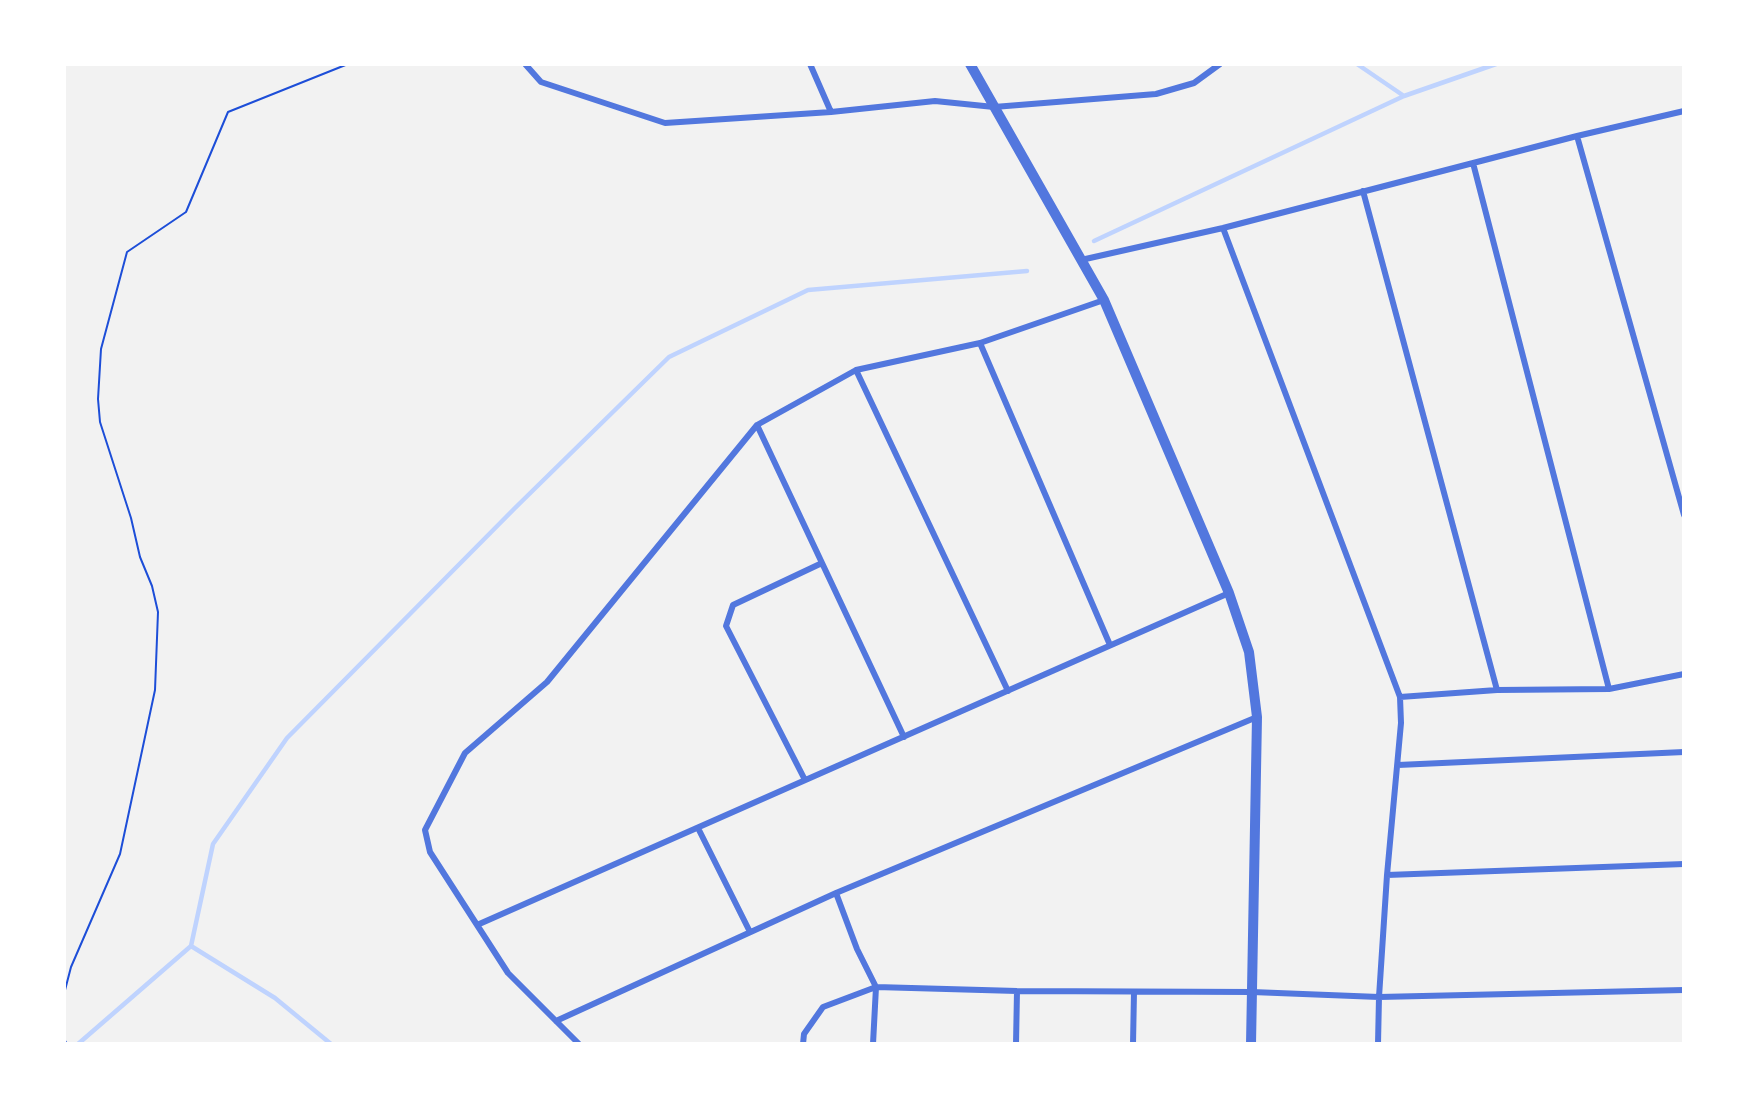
<!DOCTYPE html>
<html>
<head>
<meta charset="utf-8">
<style>
  body { margin:0 }
  #map { position:relative; width:1748px; height:1108px; overflow:hidden; background:#f2f2f2; font-family:"IBM Plex Sans",sans-serif }
  canvas { display:block }
  .frame { position:absolute; inset:0; border:66px solid #fff; pointer-events:none }
</style>
</head>
<body>
<div id="map">
<canvas width="1748" height="1108"></canvas>
<div class="frame"></div>
</div>
<script>
const g = document.querySelector('canvas').getContext('2d');
g.lineJoin = 'round';
const shape = rows => new Path2D(rows.map(r => 'M' + r).join(''));
function strokePath(path, color, width, dash) { g.strokeStyle = color; g.lineWidth = width; g.lineCap = dash ? 'butt' : 'round'; g.setLineDash(dash || []); g.stroke(path); }
const stream = shape([
  [1357,64,1404,96],
  [1094,241,1404,96,1496,64],
  [191,946,213,844,287,738,515,508,669,357,808,290,1027,271],
  [191,946,275,998,331,1044],
  [78,1044,191,946]
]);
const path = shape([
  [64,994,71,967,120,854,155,690,158,612,152,586,140,557,131,518,100,422,98,399,101,349,127,252,186,212,228,112,348,64],
  [64,1039,67,1044]
]);
const minor = shape([
  [525,64,541,82,665,123,831,112,935,101,994,107,1156,94,1194,83,1220,64],
  [810,64,831,112],
  [1577,136,1684,515],
  [1473,163,1609,689],
  [1363,191,1497,690],
  [1223,228,1400,697,1401,723,1387,875,1379,997,1378,1044],
  [1081,260,1223,228,1577,136,1684,111],
  [980,343,1110,645],
  [856,370,1008,691],
  [757,425,904,737],
  [1400,697,1497,690,1609,689,1684,674],
  [1398,765,1684,752],
  [805,780,726,626,733,605,822,563],
  [698,828,750,932],
  [1387,875,1684,864],
  [836,893,857,949,876,987,873,1044],
  [477,925,1229,593],
  [556,1021,836,893,1257,717],
  [579,1044,508,973,430,852,425,830,465,753,547,682,757,425,856,370,980,343,1104,300],
  [803,1044,804,1034,823,1007,876,987,1017,991,1252,992,1379,997,1684,990],
  [1016,1044,1017,991],
  [1133,1044,1134,992]
]);
const tertiary = shape([
  [970,64,1104,300,1229,593,1249,652,1257,717,1251,1044]
]);
strokePath(stream, '#bfd3fe', 4.5);
strokePath(path, '#1d4ed8', 2);
strokePath(minor, '#5277de', 6);
strokePath(tertiary, '#5277de', 10);
</script>
</body>
</html>
